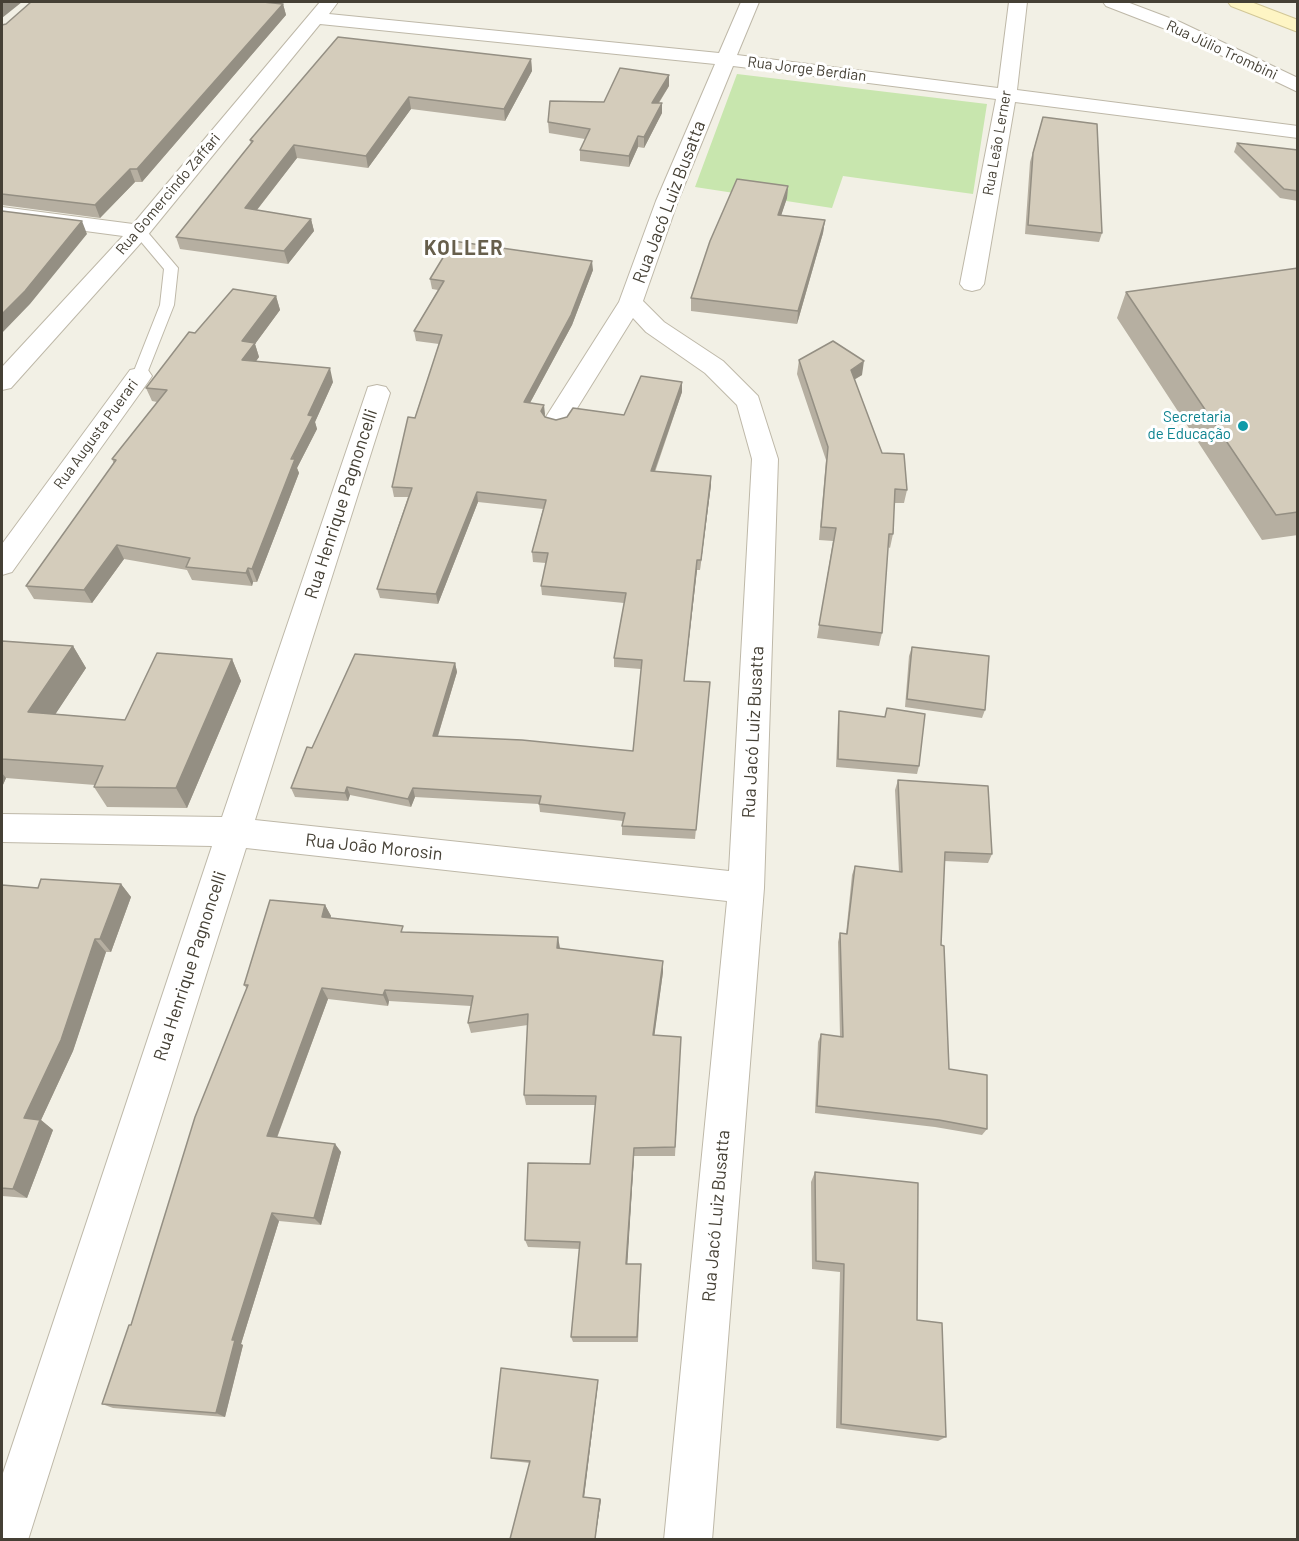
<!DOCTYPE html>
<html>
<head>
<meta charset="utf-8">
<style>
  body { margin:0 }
  #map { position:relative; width:1299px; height:1541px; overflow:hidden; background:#f2f0e5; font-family:Barlow,sans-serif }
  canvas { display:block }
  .frame { position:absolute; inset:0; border:3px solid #454035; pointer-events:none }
</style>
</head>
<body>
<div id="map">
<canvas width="1299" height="1541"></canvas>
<div class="frame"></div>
</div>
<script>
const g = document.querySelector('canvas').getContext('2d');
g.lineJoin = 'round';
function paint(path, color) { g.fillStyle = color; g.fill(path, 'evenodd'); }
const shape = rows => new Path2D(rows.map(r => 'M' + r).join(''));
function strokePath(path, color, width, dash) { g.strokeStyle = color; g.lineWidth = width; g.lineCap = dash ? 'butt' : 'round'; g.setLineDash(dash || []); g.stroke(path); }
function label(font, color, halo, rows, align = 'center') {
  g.font = font + ' Barlow,sans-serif'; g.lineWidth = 6; g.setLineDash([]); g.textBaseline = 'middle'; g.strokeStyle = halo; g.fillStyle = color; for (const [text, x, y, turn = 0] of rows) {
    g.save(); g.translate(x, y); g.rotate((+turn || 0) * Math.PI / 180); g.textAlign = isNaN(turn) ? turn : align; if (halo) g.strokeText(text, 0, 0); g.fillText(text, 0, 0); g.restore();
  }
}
const green = shape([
  [737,74,987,104,973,194,843,176,832,208,695,187]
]);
const service = shape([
  [139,227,144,228,178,268,174,305,146,376,139,381,132,376,160,305,164,269,132,231,139,227]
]);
const minor = shape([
  [320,2,338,2,329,14,719,53,741,2,759,2,737,55,998,88,1009,2,1027,2,1017,90,1298,126,1298,138,1015,102,984,284,980,289,972,291,964,289,960,284,996,99,733,66,678,201,643,301,664,322,723,361,758,396,778,459,764,888,712,1540,664,1540,727,901,246,848,28,1540,2,1540,2,1476,212,846,2,842,2,814,222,817,368,387,377,385,386,387,390,393,255,820,729,871,752,459,737,405,705,373,646,332,633,318,566,426,557,428,548,426,544,420,619,302,656,201,715,64,320,24,147,236,11,388,2,390,2,367,123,236,2,220,2,207,133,224,320,2],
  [139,368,148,370,152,376,148,382,12,572,2,575,2,544,130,370,139,368]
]);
const tertiary = shape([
  [1103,2,1127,2,1180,22,1298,78,1298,92,1168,30,1106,6,1103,2]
]);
const secondary = shape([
  [1228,2,1251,2,1298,20,1298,32,1231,6,1228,2]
]);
const wall = shape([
  [283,4,286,15,142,182,135,182,100,218,2,205,2,25],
  [531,59,532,71,505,121,411,109,368,168,297,158,257,210,311,219,314,231,288,264,180,249,176,237,251,144,250,140],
  [669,86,659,103,662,113,644,148,638,147,629,167,580,161,580,150,585,139,549,133,548,122],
  [1043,117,1102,233,1099,242,1025,234,1030,162],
  [1237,143,1298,150,1298,201,1280,198,1234,152],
  [788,186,787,198,781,215,825,220,823,233,797,324,691,311,691,298],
  [1298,268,1298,535,1262,540,1117,318,1126,292],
  [593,270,572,325,530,403,545,414,544,416,545,417,556,420,624,415,682,382,682,392,655,472,711,485,700,570,697,570,684,681,710,682,695,839,622,835,622,826,623,821,540,812,539,804,415,797,411,807,350,795,348,801,295,797,291,788,312,748,455,663,457,672,438,736,633,751,641,669,614,667,614,658,624,603,542,595,541,586,546,563,533,562,532,552,543,509,478,502,438,604,380,598,377,589,408,497,394,497,392,487,439,344,416,341,414,331,438,290,432,289,430,279],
  [276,296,280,310,255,344,259,357,256,361,333,382,315,422,317,429,297,468,299,473,257,582,253,582,252,586,192,580,187,570,124,559,92,603,34,599,26,586,114,464,112,459,157,402,152,401,146,388,195,333],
  [799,360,862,375,854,380,882,453,907,490,904,503,894,503,893,534,890,548,888,547,882,633,879,646,817,638,833,541,819,540,826,460,797,374],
  [2,641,73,646,86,668,55,714,125,720,232,659,241,681,187,808,107,807,94,787,95,785,6,778,2,787],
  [912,647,985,710,982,718,905,707,909,656],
  [887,708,919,766,917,774,836,767,838,719,839,711,885,717],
  [898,780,992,854,988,863,944,861,941,945,949,1069,987,1129,982,1135,935,1127,815,1113,818,1042,821,1034,840,1037,838,942,840,933,846,934,852,875,855,866,899,872,895,790],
  [121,884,131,897,111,952,106,952,73,1051,41,1120,53,1130,27,1198,2,1196,2,885,38,888],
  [325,905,331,916,330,918,405,932,560,949,663,972,654,1036,681,1037,675,1156,634,1156,627,1264,641,1264,638,1342,573,1342,571,1337,580,1249,528,1247,525,1240,590,1164,595,1105,526,1105,524,1095,528,1025,471,1033,468,1023,471,1006,389,1001,388,1006,328,999,277,1138,335,1144,341,1152,321,1225,279,1221,241,1344,243,1345,225,1417,113,1408,102,1404,131,1325,247,989,244,985],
  [815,1172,917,1320,946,1437,938,1441,836,1428,840,1272,812,1269,811,1182],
  [598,1383,584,1497,600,1499,601,1500,595,1539,510,1539,530,1463,493,1459,491,1458]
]);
const shadedWall = shape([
  [3,2,22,2,2,18,2,3],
  [283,4,286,15,142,182,137,169],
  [531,59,532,71,505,121,504,109],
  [669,75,669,86,652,113,652,103],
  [409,97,411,109,368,168,366,156],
  [662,103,662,113,644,148,644,137],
  [638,136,638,147,629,167,629,156],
  [294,145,297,158,249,220,245,208],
  [130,169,135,182,100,218,95,205],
  [788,186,787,198,777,228,778,215],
  [311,219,314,231,288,264,284,251],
  [825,220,823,233,797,324,798,311],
  [82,221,87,234,30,304,2,333,2,314],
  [592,261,593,270,572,325,525,412,524,402],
  [276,296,280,310,255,344,259,357,247,374,242,360,242,341],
  [864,361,862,375,848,383,851,370],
  [330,368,333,382,315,422,317,429,297,468,299,473,257,582,252,569,308,415],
  [682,382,682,392,651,481,651,471],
  [544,405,545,414,542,421,541,411],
  [711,476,711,485,700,570,701,560],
  [477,492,478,502,438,604,436,594],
  [117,545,124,559,92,603,84,590],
  [697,560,697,570,683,690,684,681],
  [248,568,253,582,252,586,246,573],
  [73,646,86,668,43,733,28,712],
  [232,659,241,681,187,808,176,788],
  [455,663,457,672,435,745,433,736],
  [2,773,6,778,2,787],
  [347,787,350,795,348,801,345,793],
  [413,788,415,797,411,807,408,799],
  [121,884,131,897,111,952,100,939],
  [325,905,331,916,327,928,322,917],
  [558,937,560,948,558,959,557,948],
  [95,939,106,952,73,1051,41,1120,53,1130,27,1198,13,1189,24,1118],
  [663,961,663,972,653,1046,653,1035],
  [322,988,328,999,274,1145,267,1136],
  [385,990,389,1001,388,1006,383,995],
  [335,1144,341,1152,321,1225,314,1218],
  [634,1148,634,1156,627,1270,626,1264],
  [272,1213,279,1221,241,1344,243,1345,225,1417,216,1413,232,1340],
  [598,1380,598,1383,584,1498,583,1497],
  [600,1499,601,1500,595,1539]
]);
const building = shape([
  [31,2,263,2,283,4,137,169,130,169,95,205,2,194,2,25,6,24,31,2],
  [338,37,531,59,504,109,409,97,366,156,294,145,245,208,311,219,284,251,176,237,253,141,250,140,338,37],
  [620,68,669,75,652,103,662,103,644,137,638,136,629,156,580,150,590,129,548,122,550,101,604,102,620,68],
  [1043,117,1097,124,1102,233,1028,225,1033,153,1043,117],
  [1237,143,1298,150,1298,191,1284,189,1237,143],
  [737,179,788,186,778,215,825,220,798,311,691,298,710,241,737,179],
  [2,211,82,221,25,291,2,314,2,211],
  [453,241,592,261,571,315,524,402,544,405,541,411,545,417,556,420,567,417,573,408,624,415,641,376,682,382,651,471,711,476,701,560,697,560,684,681,710,682,696,830,622,826,625,813,539,804,541,796,413,788,408,799,347,787,345,793,291,788,307,747,312,748,355,654,455,663,433,736,522,740,633,751,642,660,614,658,626,593,541,586,548,553,532,552,546,500,477,492,436,594,377,589,412,488,392,487,408,417,415,418,442,335,414,331,444,281,430,279,453,241],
  [1298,268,1298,512,1276,515,1126,292,1298,268],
  [233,289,276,296,242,341,255,343,242,360,330,368,308,415,313,416,291,459,295,459,252,569,248,568,246,573,186,567,190,558,117,545,84,590,26,586,116,460,112,459,167,390,146,388,189,332,195,333,233,289],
  [833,341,864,361,851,370,882,453,904,454,907,490,895,489,893,534,889,534,882,633,819,625,836,528,821,527,828,447,799,360,833,341],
  [2,641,73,646,28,712,125,720,157,653,232,659,176,788,94,787,103,766,2,759,2,641],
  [912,647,989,656,985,710,907,699,912,647],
  [887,708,925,714,919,766,838,759,839,711,885,717,887,708],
  [898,780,988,786,992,854,945,852,941,945,944,946,949,1069,987,1075,987,1129,939,1120,817,1106,821,1034,843,1037,840,933,847,934,855,866,902,872,898,780],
  [41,879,121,884,100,939,95,939,61,1040,24,1118,40,1120,13,1189,2,1188,2,885,38,888,41,879],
  [270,900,325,905,322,917,403,926,401,932,558,937,557,948,663,961,653,1035,681,1037,675,1147,634,1148,626,1264,641,1264,637,1337,571,1337,580,1242,525,1240,528,1163,590,1164,596,1096,524,1095,528,1014,468,1023,473,996,385,990,383,995,322,988,267,1136,335,1144,314,1218,272,1213,232,1340,235,1340,216,1413,102,1404,129,1325,131,1325,195,1117,248,985,244,985,270,900],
  [815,1172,918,1183,917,1320,942,1323,946,1437,841,1424,844,1264,816,1261,815,1172],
  [501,1368,598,1380,583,1497,600,1499,595,1539,510,1539,530,1461,491,1458,501,1368]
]);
const markers = [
  [1243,426,6,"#0f9aa8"]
];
const farStreetnames = [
  ["Rua Júlio Trombini",1222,50,25],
  ["Rua Jorge Berdian",807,69,7],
  ["Rua Leão Lerner",997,143,-80],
  ["Rua Gomercindo Zaffari",168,194,-50],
  ["Rua Augusta Puerari",96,434,-54]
];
const farCulturenames = [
  ["Secretaria",1231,417],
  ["de Educação",1231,434]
];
const streetNames = [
  ["Rua Jacó Luiz Busatta",669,202,-69],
  ["Rua Henrique Pagnoncelli",341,504,-72],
  ["Rua Jacó Luiz Busatta",753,732,-87],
  ["Rua João Morosin",374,847,6],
  ["Rua Henrique Pagnoncelli",190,966,-72],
  ["Rua Jacó Luiz Busatta",716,1216,-85]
];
const farDistrictnames = [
  ["KOLLER",464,248]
];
paint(green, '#c8e6ae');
strokePath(service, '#beb8a8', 2);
strokePath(minor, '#beb8a8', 2);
strokePath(tertiary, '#beb8a8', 2);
strokePath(secondary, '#d2c796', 2);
paint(service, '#fff');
paint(minor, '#fff');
paint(tertiary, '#fff');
paint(secondary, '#fef5c4');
paint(wall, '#b6afa1');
paint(shadedWall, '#948f83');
paint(building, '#d4ccbb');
strokePath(building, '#948f83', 1.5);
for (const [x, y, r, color] of markers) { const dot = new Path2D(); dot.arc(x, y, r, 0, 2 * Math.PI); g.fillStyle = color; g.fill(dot); strokePath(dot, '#fff', 2); }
label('15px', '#454035', '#fff', farStreetnames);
label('15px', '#0d838f', '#fff', farCulturenames, 'right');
label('18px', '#454035', '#fff', streetNames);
g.letterSpacing = '1.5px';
label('bold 20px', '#675f4c', '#fff', farDistrictnames);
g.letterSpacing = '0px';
</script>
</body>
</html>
